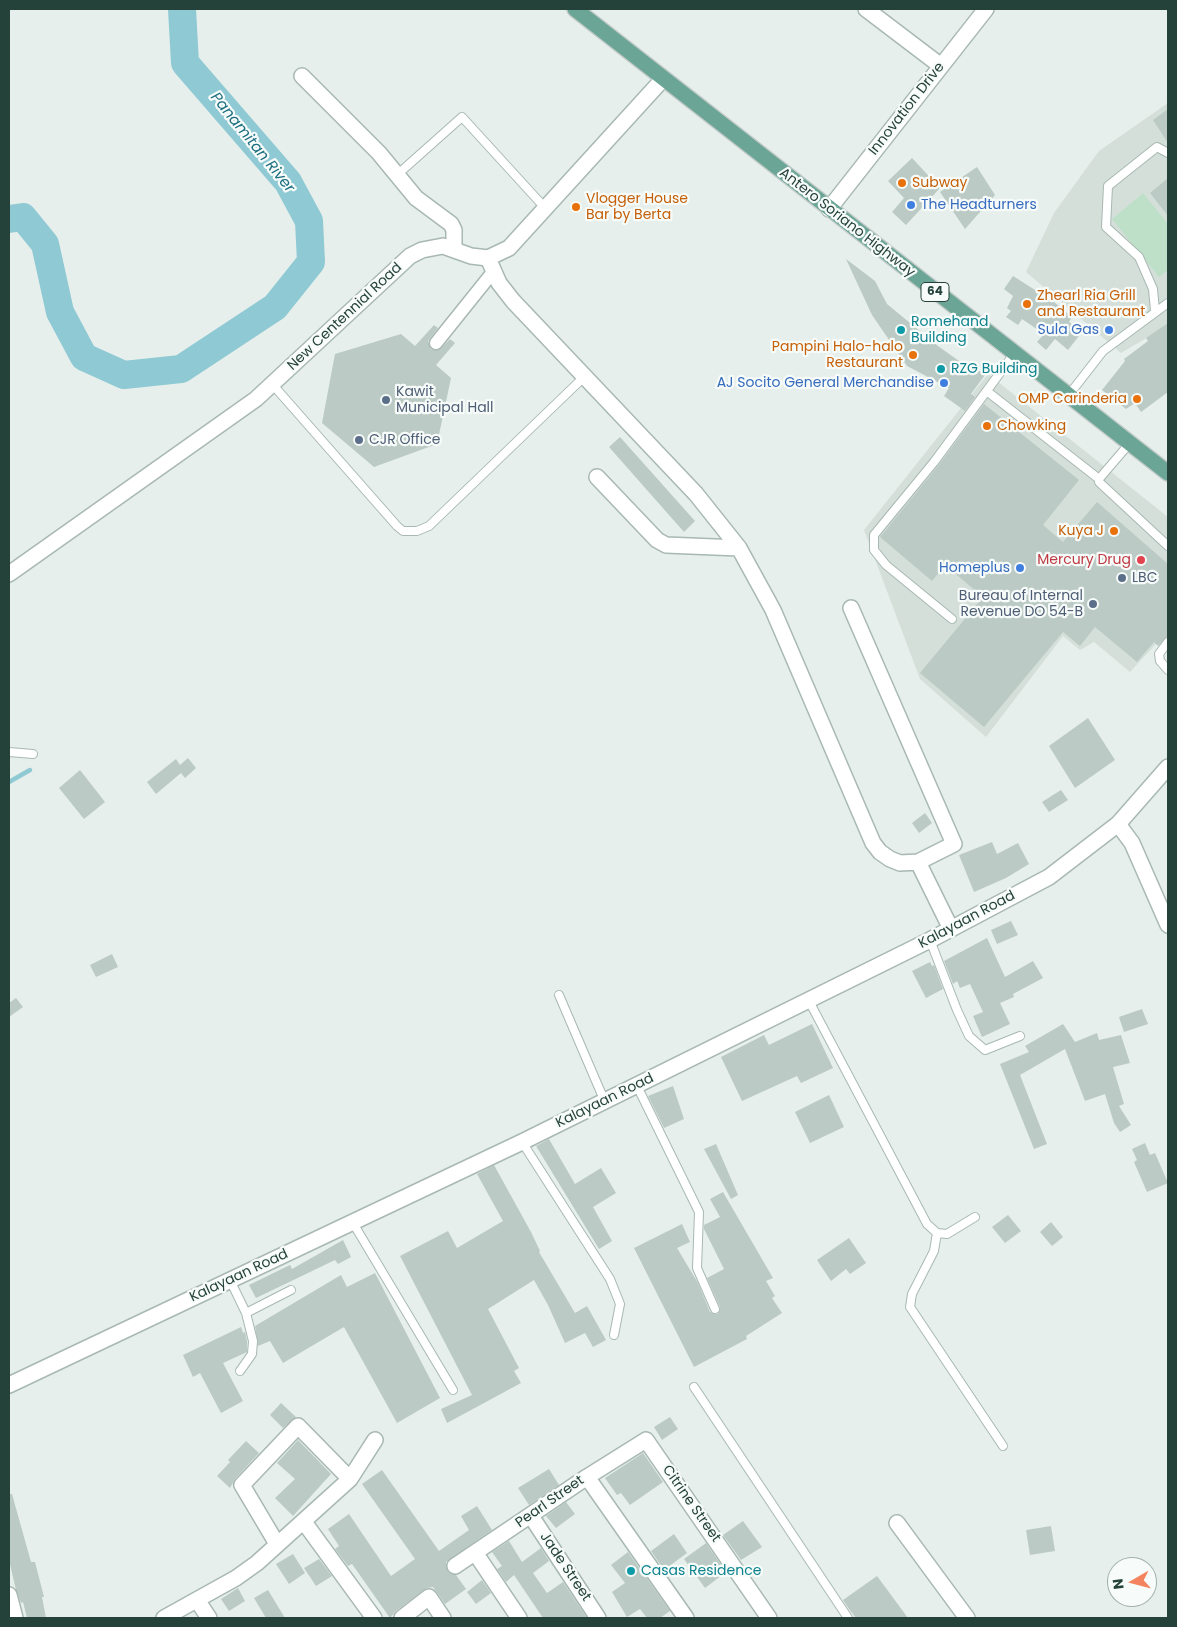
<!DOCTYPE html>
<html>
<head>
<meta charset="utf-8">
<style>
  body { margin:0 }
  #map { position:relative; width:1177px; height:1627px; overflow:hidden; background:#e6efeb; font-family:Poppins,sans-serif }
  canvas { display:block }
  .frame { position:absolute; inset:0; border:10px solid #24423a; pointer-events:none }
  .north { position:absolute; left:1107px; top:1557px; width:50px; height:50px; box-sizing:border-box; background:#f7fbf9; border:1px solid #a3b1ad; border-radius:50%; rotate:262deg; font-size:14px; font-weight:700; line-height:20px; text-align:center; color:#24423a }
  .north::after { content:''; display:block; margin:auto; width:18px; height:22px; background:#f4845f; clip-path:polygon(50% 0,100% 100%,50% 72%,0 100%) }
</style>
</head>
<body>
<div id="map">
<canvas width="1177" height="1627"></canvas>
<div class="frame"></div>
<div class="north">N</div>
</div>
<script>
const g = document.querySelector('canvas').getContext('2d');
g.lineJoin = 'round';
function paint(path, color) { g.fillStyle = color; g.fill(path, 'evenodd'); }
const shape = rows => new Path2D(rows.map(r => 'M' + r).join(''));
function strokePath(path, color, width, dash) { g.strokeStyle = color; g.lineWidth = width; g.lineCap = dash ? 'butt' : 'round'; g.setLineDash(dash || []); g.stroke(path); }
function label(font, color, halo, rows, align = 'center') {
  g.font = font + ' Poppins,sans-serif'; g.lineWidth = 4.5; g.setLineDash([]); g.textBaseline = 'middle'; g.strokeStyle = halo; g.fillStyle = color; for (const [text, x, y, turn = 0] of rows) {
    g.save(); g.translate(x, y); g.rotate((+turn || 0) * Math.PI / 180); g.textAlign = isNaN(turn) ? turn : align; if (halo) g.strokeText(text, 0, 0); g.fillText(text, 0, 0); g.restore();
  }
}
const built = shape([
  [1168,103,1168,325,1121,353,1026,272,1054,213,1099,151],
  [988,374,1168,517,1168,631,1130,672,1094,642,1080,650,1063,636,986,737,920,679,864,530]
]);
const green = shape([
  [1143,193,1168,224,1168,270,1159,277,1112,219]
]);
const stream = shape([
  [9,782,30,770]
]);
const river = shape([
  [9,219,23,217,45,244,60,312,84,357,124,375,181,369,275,307,311,262,309,221,288,182,185,63,182,9]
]);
const building = shape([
  [1168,109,1168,143,1153,120],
  [912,158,940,188,906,225,892,212,904,198,888,181],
  [977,167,995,195,965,229,940,192],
  [1168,178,1168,216,1150,193],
  [846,259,875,281,887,304,938,346,966,366,968,363,985,375,971,394,975,397,965,411,944,396,949,388,907,366,872,315],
  [1013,276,1054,302,1072,317,1069,322,1082,332,1068,350,1055,339,1046,350,1037,342,1044,334,1022,319,1018,325,1006,317,1011,311,1007,308,1013,296,1004,289],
  [1168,323,1168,392,1141,412,1135,403,1126,409,1102,390,1125,361,1124,359,1148,341,1146,338],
  [434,325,438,328,428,341,431,349,439,350,450,339,455,343,436,365,451,378,437,444,374,467,322,423,335,354,401,334,415,346],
  [984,404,1079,480,1043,525,1063,542,1097,502,1168,564,1168,636,1158,646,1154,642,1137,662,1095,627,1080,646,1063,632,984,727,920,673,983,597,945,565,932,581,880,537,938,466],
  [620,437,695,521,684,532,609,447],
  [1088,718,1115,760,1075,788,1049,746],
  [188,758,196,768,185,778,181,773,156,794,147,782,176,759,180,765],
  [80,770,105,802,84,819,59,788],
  [1061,790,1068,800,1049,812,1042,802],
  [925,813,932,823,919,833,912,823],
  [992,842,997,854,1018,843,1029,864,1006,878,974,892,959,855],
  [1011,921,1018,935,997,944,991,930],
  [987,938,1005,977,1033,961,1043,978,1013,994,1014,997,1000,1003,1010,1024,982,1037,973,1016,983,1012,970,984,960,988,957,981,953,984,944,961],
  [112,954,118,967,96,977,90,965],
  [930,962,932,966,934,965,943,989,926,998,912,971],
  [16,998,23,1007,9,1017,9,1003],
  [1142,1009,1148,1024,1124,1032,1119,1017],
  [812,1024,833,1068,801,1083,797,1076,742,1101,721,1057,764,1035,769,1045],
  [1063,1024,1075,1042,1097,1033,1099,1040,1121,1035,1130,1063,1113,1067,1124,1104,1119,1106,1131,1125,1120,1132,1114,1123,1105,1094,1085,1101,1065,1049,1020,1075,1047,1144,1034,1149,1000,1064,1029,1052,1025,1046],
  [673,1086,684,1119,664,1128,648,1096],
  [829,1095,844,1127,810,1143,795,1112],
  [549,1139,575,1184,601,1168,616,1193,593,1207,612,1241,599,1249,536,1146],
  [1145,1143,1150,1155,1155,1153,1168,1183,1147,1192,1134,1162,1137,1160,1132,1149],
  [716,1144,738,1195,731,1199,704,1149],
  [494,1165,531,1232,540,1251,539,1252,575,1313,587,1306,606,1340,593,1347,585,1333,565,1343,548,1305,534,1280,488,1309,519,1368,514,1371,521,1383,447,1423,441,1409,472,1395,400,1256,448,1231,457,1248,503,1221,477,1174],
  [723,1192,773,1278,766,1281,775,1296,772,1298,782,1313,746,1336,747,1339,694,1367,634,1248,682,1224,690,1242,677,1248,698,1283,710,1312,718,1314,720,1307,707,1278,724,1269,704,1229,704,1225,720,1217,710,1199],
  [1008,1215,1021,1231,1005,1243,992,1227],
  [1051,1222,1063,1237,1052,1246,1040,1232],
  [849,1238,866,1263,850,1274,846,1269,831,1281,817,1260],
  [343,1240,351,1257,338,1264,335,1260,256,1298,249,1285,290,1265,292,1269],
  [375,1273,440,1398,397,1423,344,1327,283,1363,270,1341,258,1346,255,1326,341,1275,347,1287],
  [241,1327,243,1333,245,1332,247,1341,247,1352,223,1363,243,1401,221,1413,200,1373,193,1377,183,1355],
  [281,1403,296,1417,283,1428,270,1415],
  [670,1417,678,1429,662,1440,654,1427],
  [298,1440,331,1474,293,1516,275,1498,295,1479,277,1463],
  [246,1441,259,1453,235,1479,230,1488,217,1476,230,1462,228,1460],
  [643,1453,663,1482,630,1505,621,1493,617,1495,605,1478],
  [549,1469,559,1485,529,1505,518,1488],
  [382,1470,439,1551,469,1530,461,1516,477,1506,492,1530,446,1562,448,1572,456,1575,466,1589,445,1604,433,1587,427,1588,396,1611,390,1618,352,1564,348,1566,335,1549,339,1546,328,1529,349,1514,391,1576,415,1559,362,1484],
  [9,1494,12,1494,31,1562,35,1562,44,1597,42,1597,46,1618,27,1618,23,1602,21,1603,16,1590,9,1560],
  [566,1502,575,1514,556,1528,546,1516],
  [743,1521,762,1547,741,1560,723,1535],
  [1051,1526,1055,1551,1030,1555,1026,1530],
  [674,1534,687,1553,664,1570,651,1551],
  [509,1541,522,1562,541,1548,549,1561,533,1573,547,1593,563,1582,587,1618,543,1618,514,1575,506,1582,497,1569,502,1566,492,1552],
  [706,1543,726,1572,705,1588,684,1559],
  [628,1552,670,1611,660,1618,647,1618,640,1609,627,1617,612,1592,625,1583,611,1565],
  [293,1554,305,1573,289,1584,276,1564],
  [319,1559,332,1576,316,1586,304,1568],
  [877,1576,908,1618,856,1618,849,1609,843,1600],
  [482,1580,491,1593,476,1604,467,1592],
  [238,1588,245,1601,229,1611,221,1599],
  [268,1590,285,1618,266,1618,254,1598]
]);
const service = shape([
  [398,174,462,117,546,209],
  [1155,311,1153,289,1139,257,1106,227,1108,186,1157,147,1168,153],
  [273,385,397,526,403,531,417,531,429,526,584,377],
  [988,392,1099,479],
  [1068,396,1103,351,1168,303],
  [1129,444,1099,479,1099,482,1168,546],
  [952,619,886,565,874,550,874,535,934,462,1014,354],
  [1168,642,1159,654,1160,661,1168,670],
  [9,752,33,754],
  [930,940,957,1010,969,1036,985,1050,1020,1036],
  [559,995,605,1102],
  [809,1001,927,1224,937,1233,947,1234,975,1217],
  [637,1086,699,1212,697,1268,715,1309],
  [522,1142,610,1279,620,1304,614,1335],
  [353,1223,453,1390],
  [937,1233,934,1251,912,1294,910,1307,1003,1446],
  [230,1280,246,1313,253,1341,252,1354,240,1371],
  [246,1313,291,1290],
  [694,1387,848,1618]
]);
const pedestrian = shape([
  [436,343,493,272]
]);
const minor = shape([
  [866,9,941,66],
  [302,76,379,153,416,198,451,224,454,230,454,249],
  [829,209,986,9],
  [488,258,499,283,513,301,696,494,739,548,773,610,873,843,880,852,890,859,900,863,918,862,954,844,851,608],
  [597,477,657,540,666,545,739,548],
  [1118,824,1132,843,1168,925],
  [918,862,951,929],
  [587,1477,686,1618],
  [531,1516,598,1618],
  [304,1522,374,1618],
  [897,1523,967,1618],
  [277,1544,242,1485,298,1426,350,1479],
  [476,1554,519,1618],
  [455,1566,587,1477,646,1440,769,1618],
  [197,1600,209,1618],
  [164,1618,236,1578,257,1563,350,1479,375,1440],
  [402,1618,429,1597,443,1618]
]);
const tertiary = shape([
  [9,574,256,399,410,256,422,250,443,246,471,256,488,258,509,248,663,79],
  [9,1385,522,1142,930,940,1049,877,1118,824,1168,767],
  [9,1595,15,1618]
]);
const primary = shape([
  [575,9,1168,473]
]);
const markers = [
  [902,183,5,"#e8710a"],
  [911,205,5,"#3f7fe0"],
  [576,207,5,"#e8710a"],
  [1027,304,5,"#e8710a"],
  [901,330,5,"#0f9aa8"],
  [1109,330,5,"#3f7fe0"],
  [913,355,5,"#e8710a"],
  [941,369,5,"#0f9aa8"],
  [944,383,5,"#3f7fe0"],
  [1137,399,5,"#e8710a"],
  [386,400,5,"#5c6f8a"],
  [987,426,5,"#e8710a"],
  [359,440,5,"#5c6f8a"],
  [1114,531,5,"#e8710a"],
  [1141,560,5,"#e0444e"],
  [1020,568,5,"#3f7fe0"],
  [1122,578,5,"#5c6f8a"],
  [1093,604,5,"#5c6f8a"],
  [631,1571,5,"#0f9aa8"]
];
const shields = [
  [935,292,28]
];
const shieldNames = [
  ["64",935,292]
];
const streetNames = [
  ["Innovation Drive",907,109,-52],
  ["Antero Soriano Highway",847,223,38],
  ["New Centennial Road",345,317,-43],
  ["Kalayaan Road",967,920,-28],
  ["Kalayaan Road",605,1101,-26],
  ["Kalayaan Road",239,1276,-25],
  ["Pearl Street",550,1502,-35],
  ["Citrine Street",691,1504,55],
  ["Jade Street",565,1567,56]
];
const foodNames = [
  ["Subway",912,183],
  ["Vlogger House",586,199],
  ["Bar by Berta",586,215],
  ["Zhearl Ria Grill",1037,296],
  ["and Restaurant",1037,312],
  ["Pampini Halo-halo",903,347,"right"],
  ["Restaurant",903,363,"right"],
  ["OMP Carinderia",1127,399,"right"],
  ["Chowking",997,426],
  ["Kuya J",1104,531,"right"]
];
const shopNames = [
  ["The Headturners",921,205,"left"],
  ["Sula Gas",1099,330],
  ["AJ Socito General Merchandise",934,383],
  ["Homeplus",1010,568]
];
const cultureNames = [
  ["Romehand",911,322],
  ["Building",911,338],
  ["RZG Building",951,369],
  ["Casas Residence",641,1571]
];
const serviceNames = [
  ["Kawit",396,392],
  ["Municipal Hall",396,408],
  ["CJR Office",369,440],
  ["LBC",1132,578],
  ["Bureau of Internal",1083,596,"right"],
  ["Revenue DO 54-B",1083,612,"right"]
];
const healthNames = [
  ["Mercury Drug",1131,560]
];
const waterNames = [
  ["Panamitan River",252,143,51]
];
paint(built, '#d4dfda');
paint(green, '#bfe0c8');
strokePath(stream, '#8ec9d4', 4.5);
strokePath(river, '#8ec9d4', 28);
paint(building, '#bbcac4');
strokePath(service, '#a8b8b2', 10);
strokePath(pedestrian, '#a8b8b2', 15);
strokePath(minor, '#a8b8b2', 18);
strokePath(tertiary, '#a8b8b2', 18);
strokePath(primary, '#c2cac8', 18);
strokePath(service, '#fff', 8);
strokePath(pedestrian, '#fff', 12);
strokePath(minor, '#fff', 15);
strokePath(tertiary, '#fff', 15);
strokePath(primary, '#6aa596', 15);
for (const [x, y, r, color] of markers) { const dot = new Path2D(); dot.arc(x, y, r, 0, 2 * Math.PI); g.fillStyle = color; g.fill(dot); strokePath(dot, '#f7fbf9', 2); }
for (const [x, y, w] of shields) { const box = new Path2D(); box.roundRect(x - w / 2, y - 9.5, w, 19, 4); g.fillStyle = '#f7fbf9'; g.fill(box); strokePath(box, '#24423a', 1); }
label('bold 12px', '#24423a', null, shieldNames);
label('14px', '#24423a', '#f7fbf9', streetNames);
label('14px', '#c56008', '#f7fbf9', foodNames, 'left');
label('14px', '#366cbe', '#f7fbf9', shopNames, 'right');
label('14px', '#0d838f', '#f7fbf9', cultureNames, 'left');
label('14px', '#4e5e75', '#f7fbf9', serviceNames, 'left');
label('14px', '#be3a42', '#f7fbf9', healthNames, 'right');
label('italic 15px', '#1c6f80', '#f7fbf9', waterNames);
</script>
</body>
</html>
